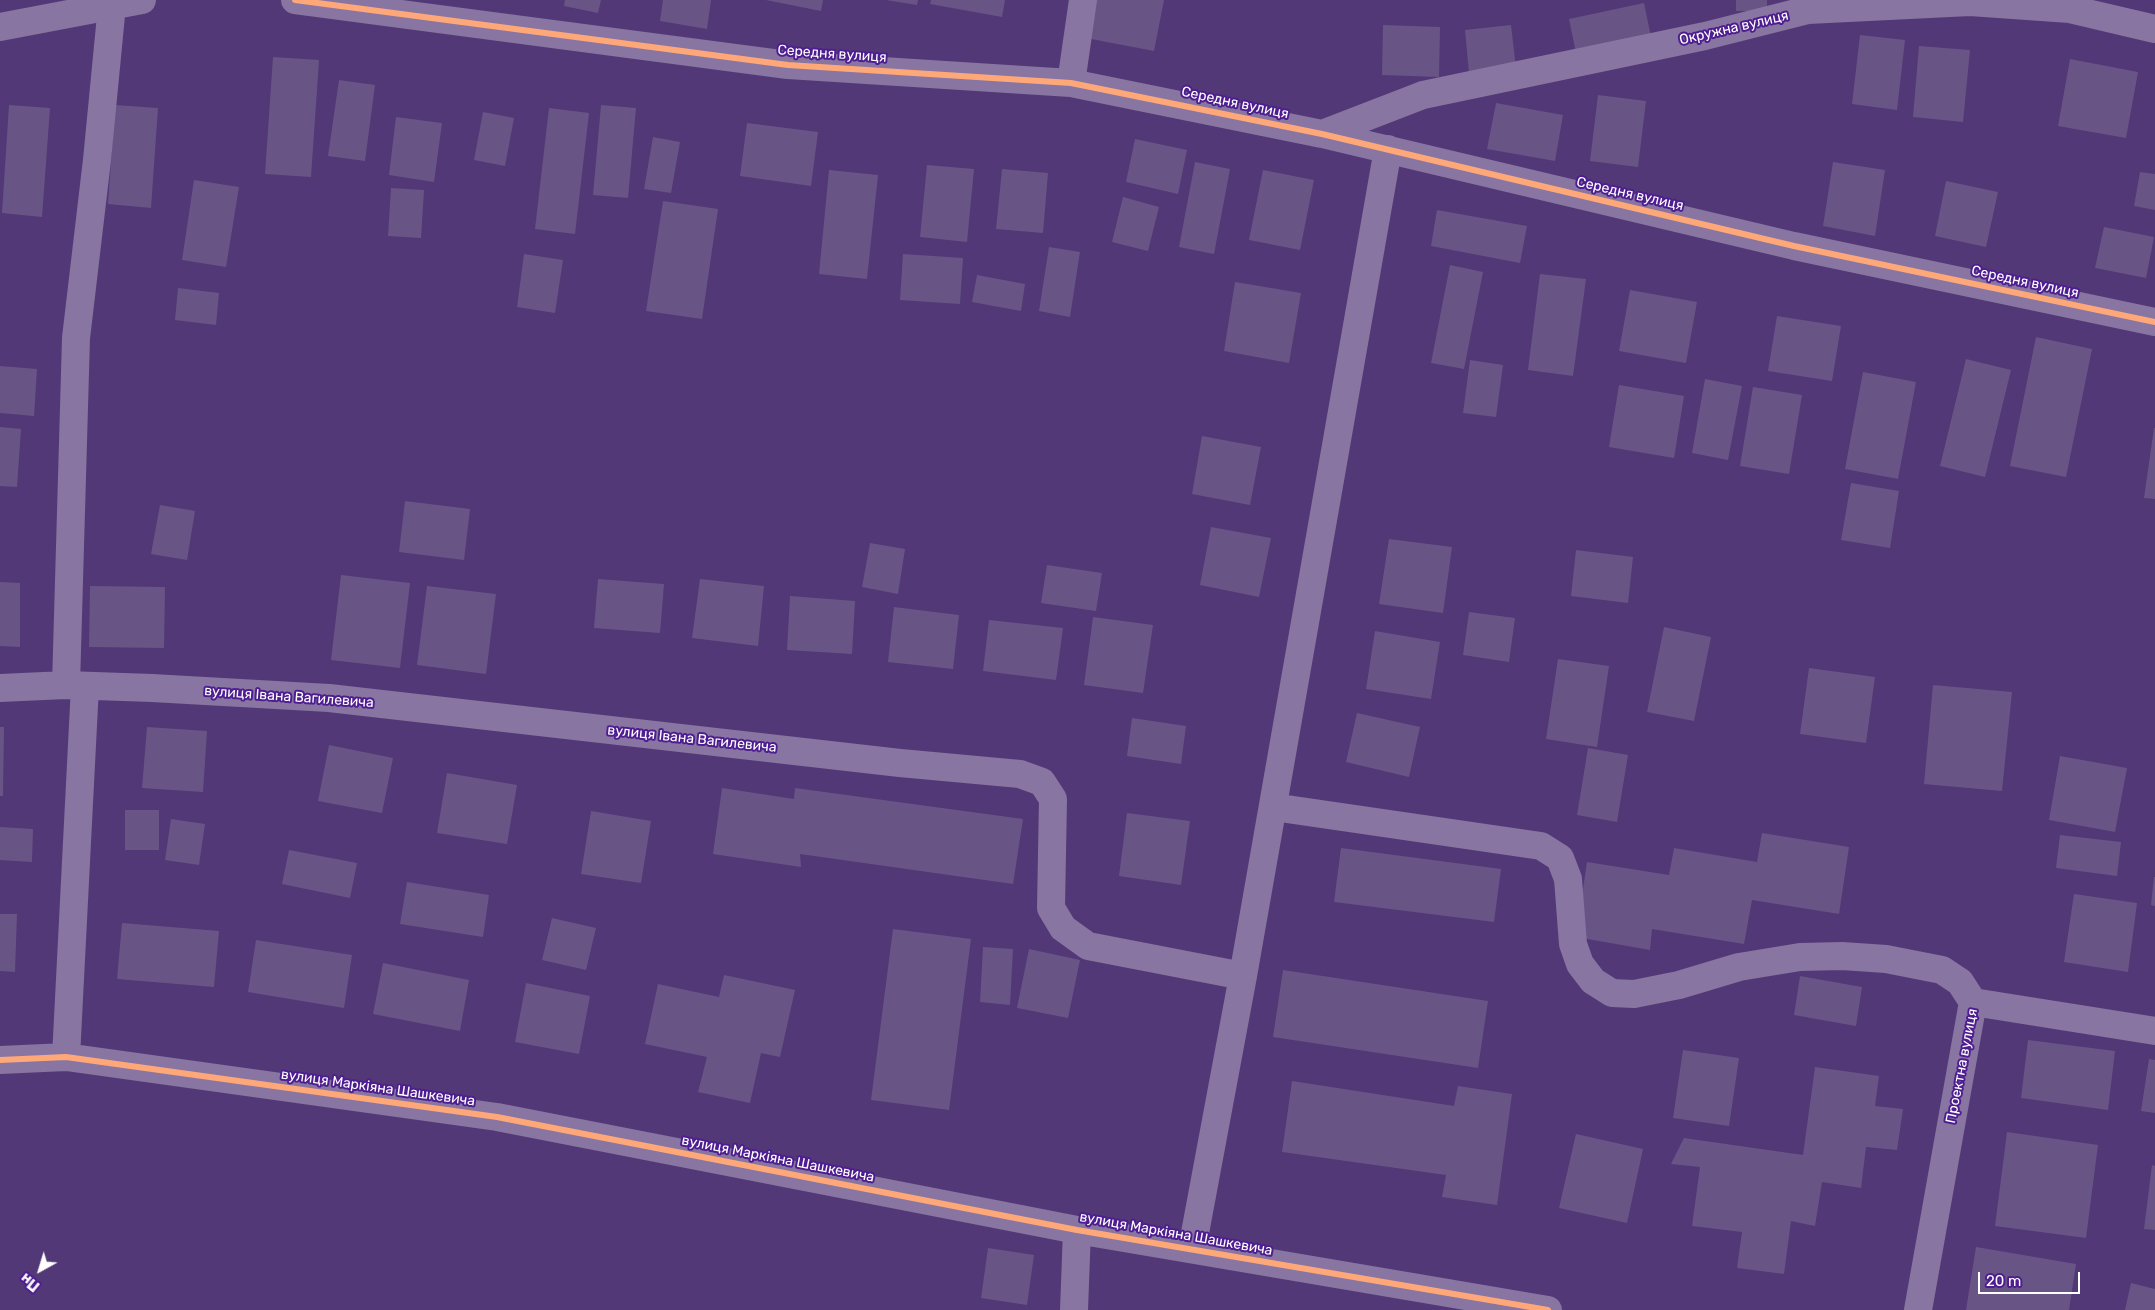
<!DOCTYPE html>
<html>
<head>
<meta charset="utf-8">
<style>
  body { margin:0 }
  #map { position:relative; width:2155px; height:1310px; overflow:hidden; background:#523876; font-family:Rubik,sans-serif }
  canvas { display:block }
  .north { position:absolute; left:15px; top:1245px; width:50px; height:50px; -webkit-text-stroke:4px #4e1e90; paint-order:stroke; rotate:219deg; font-size:14px; font-weight:700; line-height:20px; text-align:center; color:#fff }
  .north::after { content:''; display:block; margin:auto; width:18px; height:22px; background:#fff; clip-path:polygon(50% 0,100% 100%,50% 72%,0 100%) }
  .scale { position:absolute; left:1978px; top:1272px; width:102px; height:22px; box-sizing:border-box; border:2px solid #fff; border-top:0; padding-left:6px; font-size:15px; line-height:18px; white-space:nowrap; color:#fff; -webkit-text-stroke:4px #4e1e90; paint-order:stroke }
</style>
</head>
<body>
<div id="map">
<canvas width="2155" height="1310"></canvas>
<div class="north">Пн</div>
<div class="scale">20 m</div>
</div>
<script>
const g = document.querySelector('canvas').getContext('2d');
g.lineJoin = 'round';
function paint(path, color) { g.fillStyle = color; g.fill(path, 'evenodd'); }
const shape = rows => new Path2D(rows.map(r => 'M' + r).join(''));
function strokePath(path, color, width, dash) { g.strokeStyle = color; g.lineWidth = width; g.lineCap = dash ? 'butt' : 'round'; g.setLineDash(dash || []); g.stroke(path); }
function label(font, color, halo, rows, align = 'center') {
  g.font = font + ' Rubik,sans-serif'; g.lineWidth = 4; g.setLineDash([]); g.textBaseline = 'middle'; g.strokeStyle = halo; g.fillStyle = color; for (const [text, x, y, turn = 0] of rows) {
    g.save(); g.translate(x, y); g.rotate((+turn || 0) * Math.PI / 180); g.textAlign = isNaN(turn) ? turn : align; if (halo) g.strokeText(text, 0, 0); g.fillText(text, 0, 0); g.restore();
  }
}
const building = shape([
  [565,0,601,0,598,13,564,6],
  [663,0,711,0,707,29,660,21],
  [766,0,823,0,821,11],
  [886,0,918,0,917,5],
  [931,0,1005,0,1002,17,930,4],
  [1093,0,1164,0,1154,51,1086,38],
  [1736,0,1767,0,1767,11,1736,11],
  [1644,3,1651,37,1576,53,1569,19],
  [1383,25,1440,27,1439,77,1382,75],
  [1511,25,1516,68,1469,73,1465,30],
  [1860,35,1905,40,1897,110,1852,104],
  [1919,46,1970,50,1963,122,1913,117],
  [273,57,319,60,311,177,265,174],
  [2070,59,2138,72,2126,138,2058,126],
  [339,80,375,85,365,161,328,156],
  [1598,95,1646,101,1638,167,1590,161],
  [1496,103,1563,115,1555,161,1487,149],
  [9,105,50,108,42,217,2,213],
  [115,105,158,108,151,208,108,204],
  [601,105,636,108,628,198,593,195],
  [549,108,589,113,575,234,535,229],
  [483,112,514,118,505,166,474,160],
  [396,117,442,123,434,182,389,175],
  [747,123,818,132,811,186,740,176],
  [653,137,680,142,671,193,644,189],
  [1135,139,1187,150,1178,194,1126,182],
  [1195,162,1230,169,1214,254,1179,247],
  [1833,162,1885,170,1875,236,1823,226],
  [927,165,974,169,967,242,920,237],
  [1002,169,1048,173,1043,233,996,229],
  [829,170,878,175,867,279,819,274],
  [1263,170,1314,180,1300,250,1249,240],
  [2140,172,2155,174,2155,210,2134,206],
  [194,180,239,187,226,267,182,260],
  [1946,181,1998,192,1986,247,1935,236],
  [391,188,424,190,421,238,388,236],
  [1123,197,1159,207,1148,251,1112,242],
  [663,201,718,209,702,319,646,311],
  [1437,210,1527,226,1520,263,1431,246],
  [2104,227,2154,237,2146,278,2095,268],
  [1049,247,1080,252,1070,317,1039,311],
  [524,254,563,260,555,313,517,307],
  [903,254,963,258,960,304,900,300],
  [1450,265,1483,272,1464,369,1431,363],
  [1540,274,1586,279,1573,376,1528,370],
  [977,275,1025,284,1021,311,972,302],
  [1235,282,1301,293,1289,363,1224,351],
  [178,288,219,293,216,325,175,320],
  [1630,290,1697,302,1686,363,1619,351],
  [1777,316,1841,326,1832,381,1768,371],
  [2036,337,2092,349,2066,477,2010,466],
  [1966,359,2011,370,1985,477,1940,466],
  [1470,360,1503,365,1496,417,1463,413],
  [0,366,37,369,34,416,0,413],
  [1863,372,1916,382,1898,479,1845,469],
  [1705,379,1742,386,1728,460,1692,453],
  [1619,385,1684,396,1674,458,1609,447],
  [1753,387,1802,395,1789,474,1740,466],
  [0,427,21,429,17,487,0,486],
  [2154,428,2155,428,2155,499,2144,498],
  [1202,436,1261,447,1250,505,1192,494],
  [1851,483,1899,491,1890,548,1841,540],
  [405,501,470,509,464,560,399,552],
  [160,505,195,511,187,560,151,554],
  [1211,527,1271,538,1259,597,1200,585],
  [1389,539,1452,547,1443,613,1379,604],
  [870,543,905,549,898,594,862,587],
  [1576,550,1633,557,1628,603,1571,596],
  [1047,565,1102,573,1096,611,1041,603],
  [341,575,410,583,400,668,331,660],
  [598,579,664,584,660,633,594,628],
  [700,579,764,586,758,646,692,638],
  [0,582,20,583,20,647,0,646],
  [90,586,165,587,164,648,89,647],
  [427,586,496,594,486,674,417,665],
  [790,596,855,601,852,654,787,650],
  [894,607,959,615,953,669,888,662],
  [1469,612,1515,618,1509,662,1463,655],
  [1093,617,1153,625,1143,693,1084,685],
  [989,620,1063,628,1056,680,983,671],
  [1664,627,1711,637,1694,721,1647,712],
  [1375,631,1440,642,1431,699,1366,689],
  [1558,659,1609,666,1597,747,1546,739],
  [1809,668,1875,677,1866,743,1800,734],
  [1933,685,2012,692,2002,791,1924,784],
  [1357,713,1420,727,1409,777,1346,762],
  [1132,718,1186,726,1181,764,1127,756],
  [0,727,4,727,3,796,0,796],
  [147,727,207,731,203,792,142,788],
  [329,745,393,758,382,813,318,801],
  [1588,748,1628,755,1617,822,1577,815],
  [2060,756,2127,768,2115,832,2049,820],
  [447,773,517,785,507,844,437,833],
  [722,788,794,799,795,788,1023,819,1013,884,800,854,801,867,713,854],
  [125,810,159,810,159,850,125,850],
  [591,811,651,821,641,883,581,874],
  [1127,813,1190,821,1181,885,1119,876],
  [171,819,205,824,199,865,165,860],
  [0,827,33,829,32,862,0,860],
  [1762,833,1849,847,1839,914,1752,900,1744,944,1652,929,1650,950,1576,937,1587,862,1669,875,1674,848,1757,862],
  [2060,835,2121,842,2117,876,2056,868],
  [1341,848,1501,869,1494,922,1334,902],
  [289,850,357,863,350,898,282,884],
  [2154,877,2155,877,2155,906,2151,905],
  [407,882,489,895,483,937,400,924],
  [2074,894,2137,903,2128,972,2064,962],
  [0,914,17,914,15,972,0,971],
  [552,918,596,928,586,970,542,960],
  [122,923,219,931,214,987,117,979],
  [893,929,971,939,949,1110,871,1100],
  [256,940,352,955,344,1008,248,992],
  [983,947,1013,949,1010,1005,980,1002],
  [1029,949,1080,960,1068,1018,1017,1008],
  [383,963,469,980,460,1031,373,1014],
  [1283,970,1488,1001,1478,1068,1273,1037],
  [724,975,795,990,780,1057,761,1053,750,1103,698,1092,707,1057,645,1044,658,984,719,997],
  [1800,976,1862,987,1856,1026,1794,1015],
  [526,983,590,996,579,1054,515,1042],
  [2028,1040,2115,1051,2108,1110,2021,1098],
  [1683,1050,1739,1058,1729,1126,1673,1118],
  [2149,1059,2155,1060,2155,1113,2141,1111],
  [1815,1067,1879,1076,1875,1106,1903,1109,1897,1150,1866,1147,1861,1188,1822,1182,1815,1226,1791,1221,1784,1274,1737,1268,1742,1232,1692,1226,1700,1167,1671,1164,1684,1138,1803,1155],
  [1292,1081,1454,1106,1458,1086,1512,1094,1497,1205,1442,1197,1446,1175,1282,1152],
  [2007,1132,2098,1145,2086,1238,1995,1226],
  [1576,1134,1643,1149,1627,1223,1559,1208],
  [2152,1165,2155,1166,2155,1230,2144,1229],
  [1976,1247,2076,1264,2069,1310,1966,1310],
  [988,1248,1034,1255,1027,1305,981,1298],
  [2131,1283,2155,1289,2155,1310,2125,1310]
]);
const minor = shape([
  [295,0,788,65,1071,83,1322,134,1794,246,2155,322],
  [0,27,142,0],
  [1071,83,1083,0],
  [1322,134,1423,95,1705,36,1808,10,1970,2,2070,9,2155,29],
  [66,685,76,338,97,160,112,5],
  [0,688,66,685,152,688,329,698,900,763,1020,774,1042,782,1053,799,1051,908,1063,928,1088,946,1243,976],
  [1273,807,1541,846,1560,858,1568,879,1573,944,1580,964,1593,981,1612,993,1634,994,1679,985,1739,967,1800,957,1842,956,1886,959,1942,970,1960,982,1973,1002],
  [66,1057,85,686],
  [0,1060,66,1057,497,1117,1077,1230,1548,1310],
  [1192,1249,1243,976,1388,149],
  [1074,1310,1077,1230],
  [1918,1310,1973,1002,2155,1031]
]);
const cycleway = shape([
  [295,0,788,65,1071,83,1322,134,1794,246,2155,322],
  [0,1060,66,1057,497,1117,1077,1230,1548,1310]
]);
const streetNames = [
  ["Окружна вулиця",1734,28,-13],
  ["Середня вулиця",832,54,4],
  ["Середня вулиця",1235,103,12],
  ["Середня вулиця",1630,194,13],
  ["Середня вулиця",2025,282,12],
  ["вулиця Івана Вагилевича",289,697,4],
  ["вулиця Івана Вагилевича",692,739,6],
  ["Проектна вулиця",1962,1066,-79],
  ["вулиця Маркіяна Шашкевича",378,1088,8],
  ["вулиця Маркіяна Шашкевича",778,1159,11],
  ["вулиця Маркіяна Шашкевича",1176,1234,10]
];
paint(building, '#695486');
strokePath(minor, '#8875a1', 28);
strokePath(cycleway, '#fea87a', 6);
label('14px', '#fff', '#4e1e90', streetNames);
</script>
</body>
</html>
